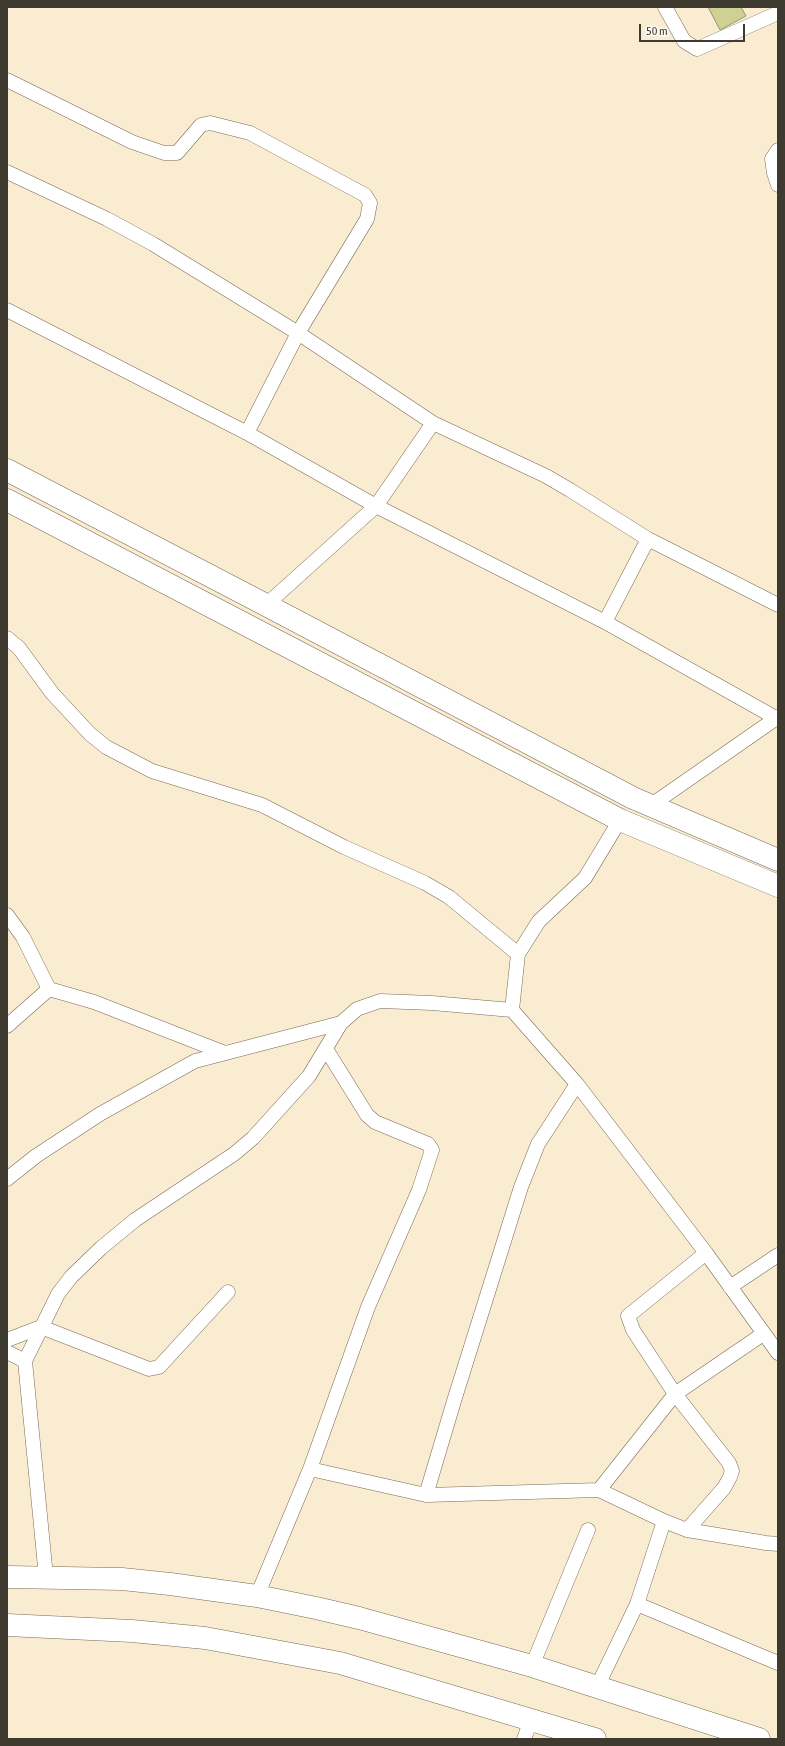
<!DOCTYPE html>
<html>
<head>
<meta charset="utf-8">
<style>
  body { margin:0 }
  #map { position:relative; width:785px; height:1746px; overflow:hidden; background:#faecd1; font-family:"Asap Condensed",sans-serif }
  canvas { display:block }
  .frame { position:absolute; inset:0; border:8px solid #3f3a2f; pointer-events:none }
  .scale { position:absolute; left:639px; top:24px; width:106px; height:18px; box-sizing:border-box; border:2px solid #3f3a2f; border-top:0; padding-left:5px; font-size:12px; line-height:14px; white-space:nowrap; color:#3f3a2f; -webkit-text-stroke:3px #fdfaf5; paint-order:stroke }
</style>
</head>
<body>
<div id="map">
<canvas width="785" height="1746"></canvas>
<div class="frame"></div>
<div class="scale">50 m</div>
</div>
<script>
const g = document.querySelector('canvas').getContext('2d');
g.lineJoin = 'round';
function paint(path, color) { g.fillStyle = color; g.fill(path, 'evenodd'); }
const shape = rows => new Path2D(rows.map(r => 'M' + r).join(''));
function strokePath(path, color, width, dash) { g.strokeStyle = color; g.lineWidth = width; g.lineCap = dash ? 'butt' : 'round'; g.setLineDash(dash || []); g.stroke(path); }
const building = shape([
  [708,7,741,7,746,16,720,30,708,7]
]);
const minor = shape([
  [665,7,684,41,697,49,778,13],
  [7,80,132,142,164,153,177,153,201,125,210,123,250,133,365,195,370,203,367,219,298,333,247,433],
  [778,150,772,159,774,173,778,185],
  [7,172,107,219,153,244,298,333,433,423,546,476,570,490,648,539,778,605],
  [7,310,247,433,376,506,605,622,776,718],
  [266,605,376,506,433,423],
  [605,622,648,539],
  [7,638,19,648,52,693,90,734,106,747,152,771,262,805,344,847,425,883,449,897,518,954],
  [650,806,778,717],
  [7,915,23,937,49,989,94,1002,225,1053],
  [512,1010,518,954,539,921,585,878,620,820],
  [7,1026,49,989],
  [7,1179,36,1156,100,1114,195,1061,341,1023],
  [730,1287,778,1255],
  [7,1340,41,1327,149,1369,159,1367,228,1292],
  [7,1352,25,1361],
  [310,1469,426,1495,599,1490,664,1521,687,1530,766,1543,778,1544],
  [599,1490,675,1394,763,1334],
  [426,1495,454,1401,521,1187,538,1144,577,1084],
  [687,1530,724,1488,730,1477,732,1471,729,1463,675,1394,633,1330,628,1316,706,1253],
  [46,1577,25,1361,58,1294,71,1277,101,1248,135,1220,234,1154,253,1138,309,1076,341,1023,357,1009,380,1001,432,1003,512,1010,577,1084,706,1253,778,1353],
  [257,1596,310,1469,368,1307,419,1190,432,1150,428,1144,375,1122,367,1115,326,1049],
  [637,1604,778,1663],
  [532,1666,588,1530],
  [597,1687,637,1604,664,1521],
  [524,1739,531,1720]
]);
const primary = shape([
  [7,470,266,605,633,798,778,860],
  [7,500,620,820,778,886],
  [7,1577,122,1579,170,1584,257,1596,316,1608,359,1618,532,1666,759,1739],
  [7,1625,132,1631,205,1638,340,1663,595,1739]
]);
paint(building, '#cfd193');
strokePath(building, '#939479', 1);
strokePath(minor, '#776b53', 15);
strokePath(primary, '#776b53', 23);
strokePath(minor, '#fff', 14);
strokePath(primary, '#fff', 22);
</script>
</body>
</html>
